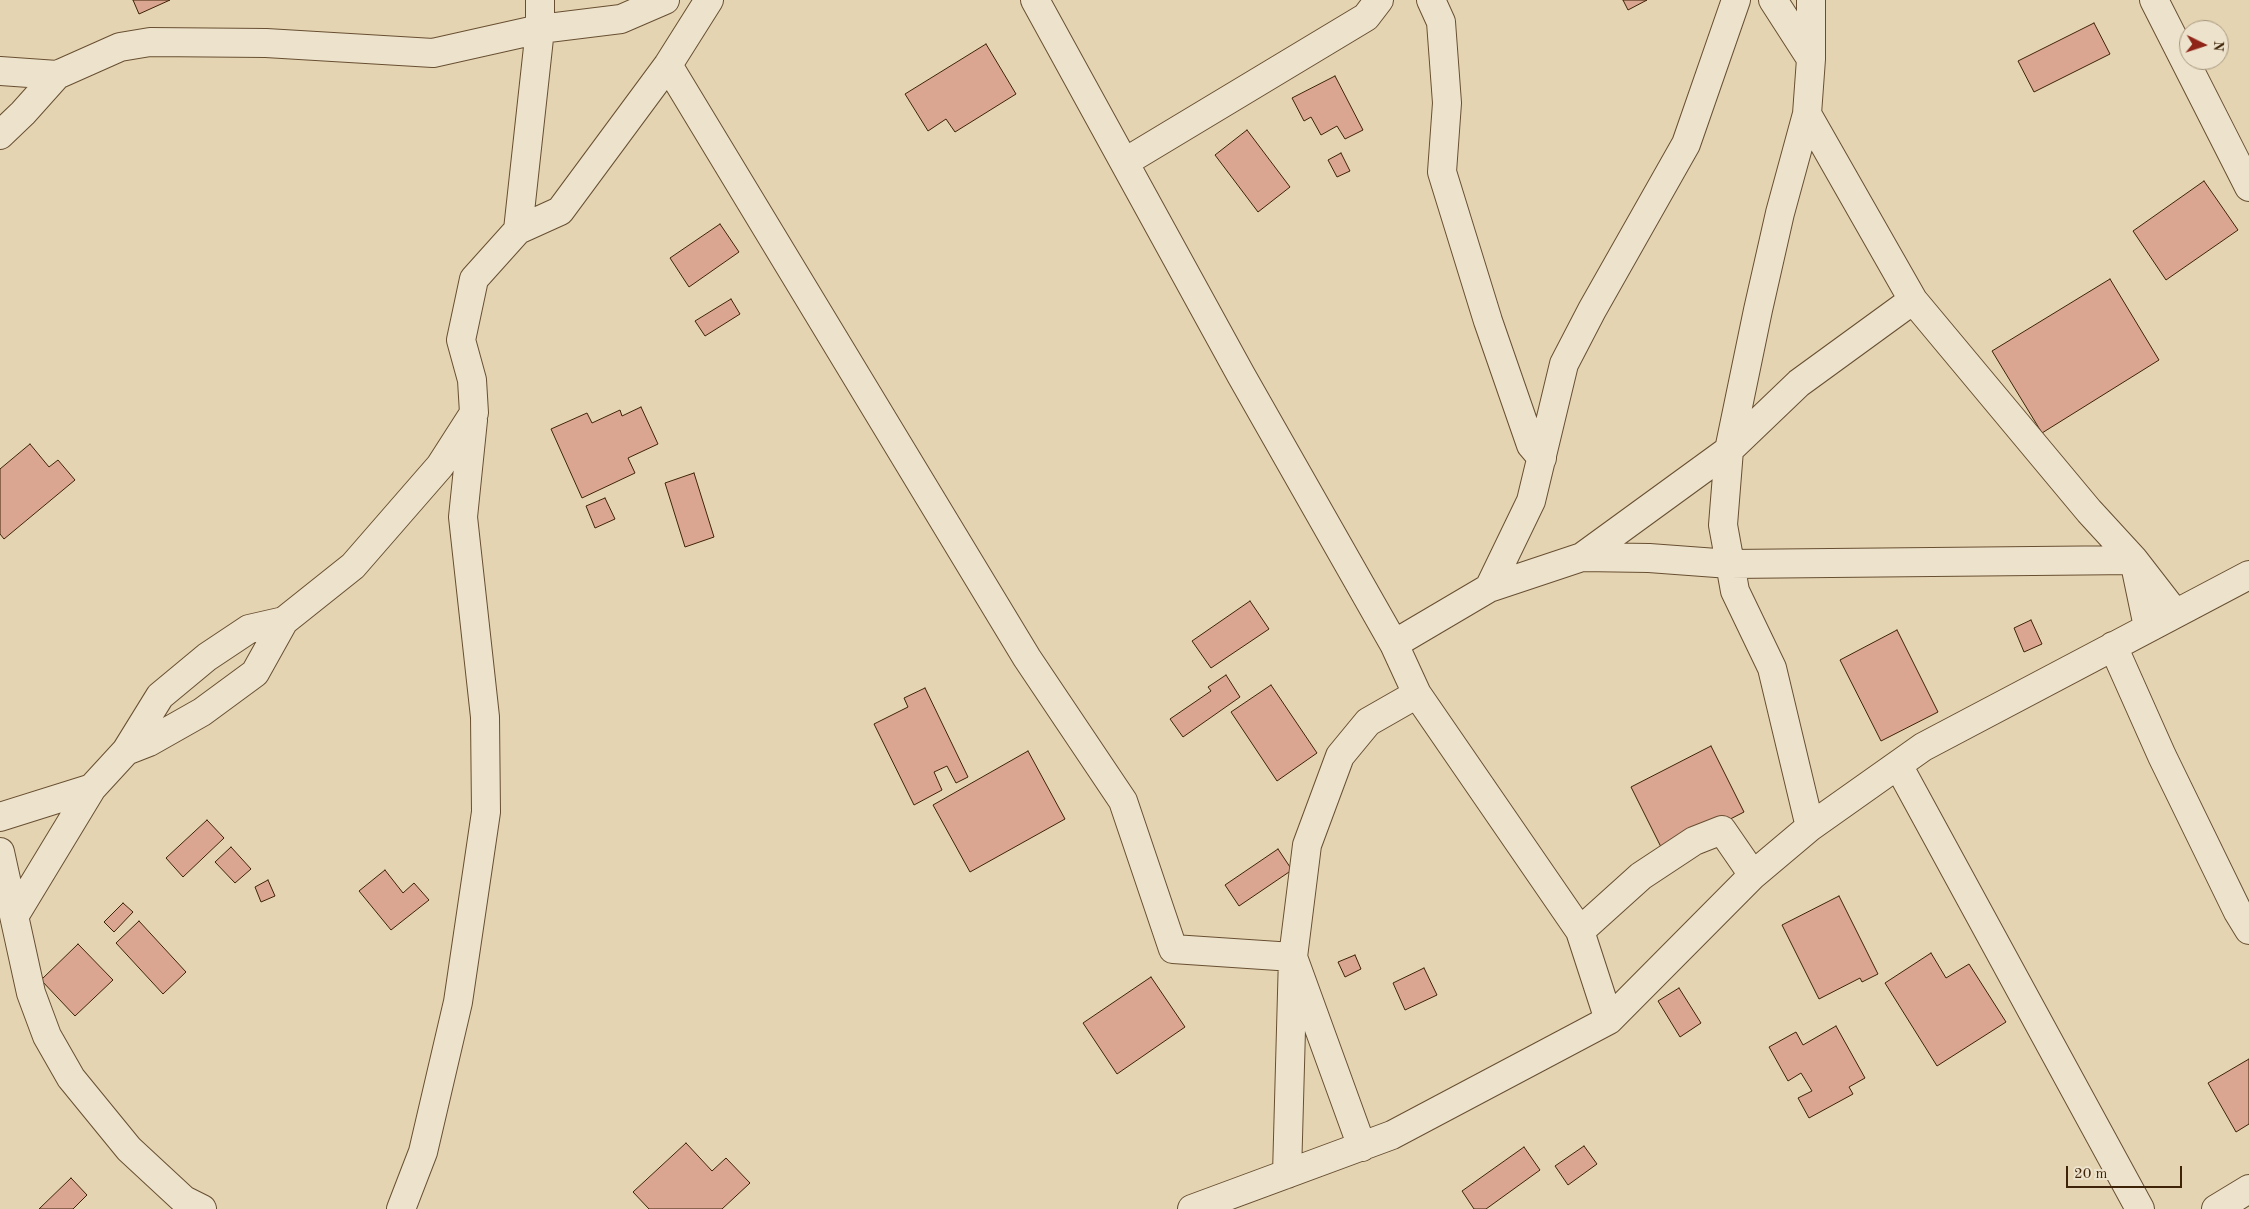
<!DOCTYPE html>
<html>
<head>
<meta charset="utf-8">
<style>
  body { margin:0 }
  #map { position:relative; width:2249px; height:1209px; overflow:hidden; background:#e4d4b1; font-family:"Old Standard TT",serif }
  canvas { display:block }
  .north { position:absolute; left:2179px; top:20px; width:50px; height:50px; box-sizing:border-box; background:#ede3cc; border:1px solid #a7967e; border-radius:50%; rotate:94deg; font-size:14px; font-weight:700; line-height:20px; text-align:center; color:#3e2308 }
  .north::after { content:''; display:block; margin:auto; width:18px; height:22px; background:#8f2418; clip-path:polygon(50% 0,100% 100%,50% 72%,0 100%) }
  .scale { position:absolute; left:2066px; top:1166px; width:116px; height:22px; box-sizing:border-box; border:2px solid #3e2308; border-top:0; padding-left:6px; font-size:15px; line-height:18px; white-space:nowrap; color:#3e2308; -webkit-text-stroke:4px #ede3cc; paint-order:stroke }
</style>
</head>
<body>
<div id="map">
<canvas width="2249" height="1209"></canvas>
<div class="north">N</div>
<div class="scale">20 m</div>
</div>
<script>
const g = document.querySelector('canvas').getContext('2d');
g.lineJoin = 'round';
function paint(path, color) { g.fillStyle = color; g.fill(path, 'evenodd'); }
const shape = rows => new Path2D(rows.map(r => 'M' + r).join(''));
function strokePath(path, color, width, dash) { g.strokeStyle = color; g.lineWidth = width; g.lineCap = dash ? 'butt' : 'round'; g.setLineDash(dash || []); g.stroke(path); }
const building = shape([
  [133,0,170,0,139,14,133,0],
  [1623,0,1647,0,1628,10,1623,0],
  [2094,23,2110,54,2034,92,2018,61,2094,23],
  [986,44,1016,94,955,132,946,119,928,131,905,94,986,44],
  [1335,76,1363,130,1345,139,1337,126,1321,135,1311,117,1304,121,1292,98,1335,76],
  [1247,130,1290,187,1258,212,1215,155,1247,130],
  [1341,153,1350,171,1337,177,1328,160,1341,153],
  [2204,181,2238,230,2166,280,2133,231,2204,181],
  [720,224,739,252,689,287,670,258,720,224],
  [2110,279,2159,360,2042,433,1992,351,2110,279],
  [731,299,740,314,705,336,695,321,731,299],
  [641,407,658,444,628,458,635,473,582,498,551,429,587,413,592,423,620,410,622,416,641,407],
  [30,444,49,467,58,460,75,480,4,539,0,534,0,469,30,444],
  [694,473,714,537,685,547,665,483,694,473],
  [605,498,615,519,595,528,586,506,605,498],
  [1250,601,1269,629,1211,668,1192,641,1250,601],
  [2031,620,2042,644,2024,652,2014,628,2031,620],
  [1897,630,1938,712,1881,741,1840,660,1897,630],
  [1226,675,1240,697,1183,737,1170,719,1211,691,1208,687,1226,675],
  [1271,685,1317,753,1277,781,1231,712,1271,685],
  [925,688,968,777,956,783,947,766,934,772,942,790,914,805,874,724,908,707,904,698,925,688],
  [1711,746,1744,812,1664,853,1631,787,1711,746],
  [1028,751,1065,819,970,872,933,805,1028,751],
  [207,820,224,838,183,877,166,858,207,820],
  [231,847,251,869,235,883,215,862,231,847],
  [1278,849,1292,870,1239,906,1225,885,1278,849],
  [385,870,403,893,414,883,429,900,391,930,359,891,385,870],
  [268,880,275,896,261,902,255,887,268,880],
  [1839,896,1878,974,1862,982,1860,978,1819,999,1782,925,1839,896],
  [123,903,133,912,114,932,104,922,123,903],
  [139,921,186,972,163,994,116,943,139,921],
  [78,944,113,980,75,1016,41,980,78,944],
  [1931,953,1946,978,1969,964,2006,1022,1937,1066,1885,983,1931,953],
  [1355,955,1361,969,1345,977,1338,962,1355,955],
  [1424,968,1437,995,1405,1010,1393,983,1424,968],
  [1151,977,1185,1027,1117,1074,1083,1023,1151,977],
  [1679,988,1701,1023,1680,1037,1658,1001,1679,988],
  [1836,1026,1865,1078,1849,1087,1853,1094,1809,1118,1798,1098,1812,1091,1801,1073,1788,1081,1769,1047,1796,1032,1803,1045,1836,1026],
  [2249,1059,2249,1124,2236,1132,2208,1083,2249,1059],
  [686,1143,712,1171,726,1158,750,1183,722,1209,649,1209,633,1192,686,1143],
  [1584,1146,1597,1164,1568,1185,1555,1166,1584,1146],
  [1524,1147,1540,1170,1486,1209,1474,1209,1462,1191,1524,1147],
  [71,1178,87,1195,73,1209,39,1209,71,1178]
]);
const street = shape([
  [1035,0,1241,375,1394,644,1417,694,1580,931,1609,1020],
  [1431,0,1441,22,1447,103,1442,172,1488,321,1531,445,1542,458],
  [1773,0,1811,59],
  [2154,0,2249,187],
  [668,65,1027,658,1123,801,1173,949,1293,957,1362,1147],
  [0,71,57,75],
  [1807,114,1913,300,2089,511,2134,560,2148,627],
  [0,135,23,113,57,75,120,47,150,42,266,43,433,53,540,29,621,19,665,0],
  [1125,162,1366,17,1379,0],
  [518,230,540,29,540,0],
  [1582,557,1729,450,1799,383,1913,300],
  [1489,588,1531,501,1564,364,1592,310,1686,144,1736,0],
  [1394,644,1489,588,1582,557,1649,558,1730,564,2134,560,2175,613],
  [2113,646,2162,756,2238,912,2249,930],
  [126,751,149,742,202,712,255,673,284,621,353,566,440,466,474,413,472,380,461,340,474,279,518,230,560,211,668,65,709,0],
  [1898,765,2140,1209],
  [0,817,92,788],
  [1810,827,1772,668,1735,591,1723,525,1729,450,1758,310,1780,213,1807,114,1811,59,1811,0],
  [0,852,31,993,47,1036,71,1078,129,1149,184,1200,202,1209],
  [15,915,92,788,126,751,160,696,207,657,249,629,284,621],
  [1580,931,1641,876,1694,841,1722,830,1753,875],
  [1287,1174,1293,957,1307,845,1340,756,1368,722,1417,694],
  [401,1209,423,1152,458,1002,486,812,485,717,463,517,473,420],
  [1192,1209,1392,1135,1609,1020,1753,875,1810,827,1923,747,2249,575],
  [2216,1209,2249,1189]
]);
paint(building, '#dba691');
strokePath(building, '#3e2308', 1);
strokePath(street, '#684f32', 30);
strokePath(street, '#ede3cc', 28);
</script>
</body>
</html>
